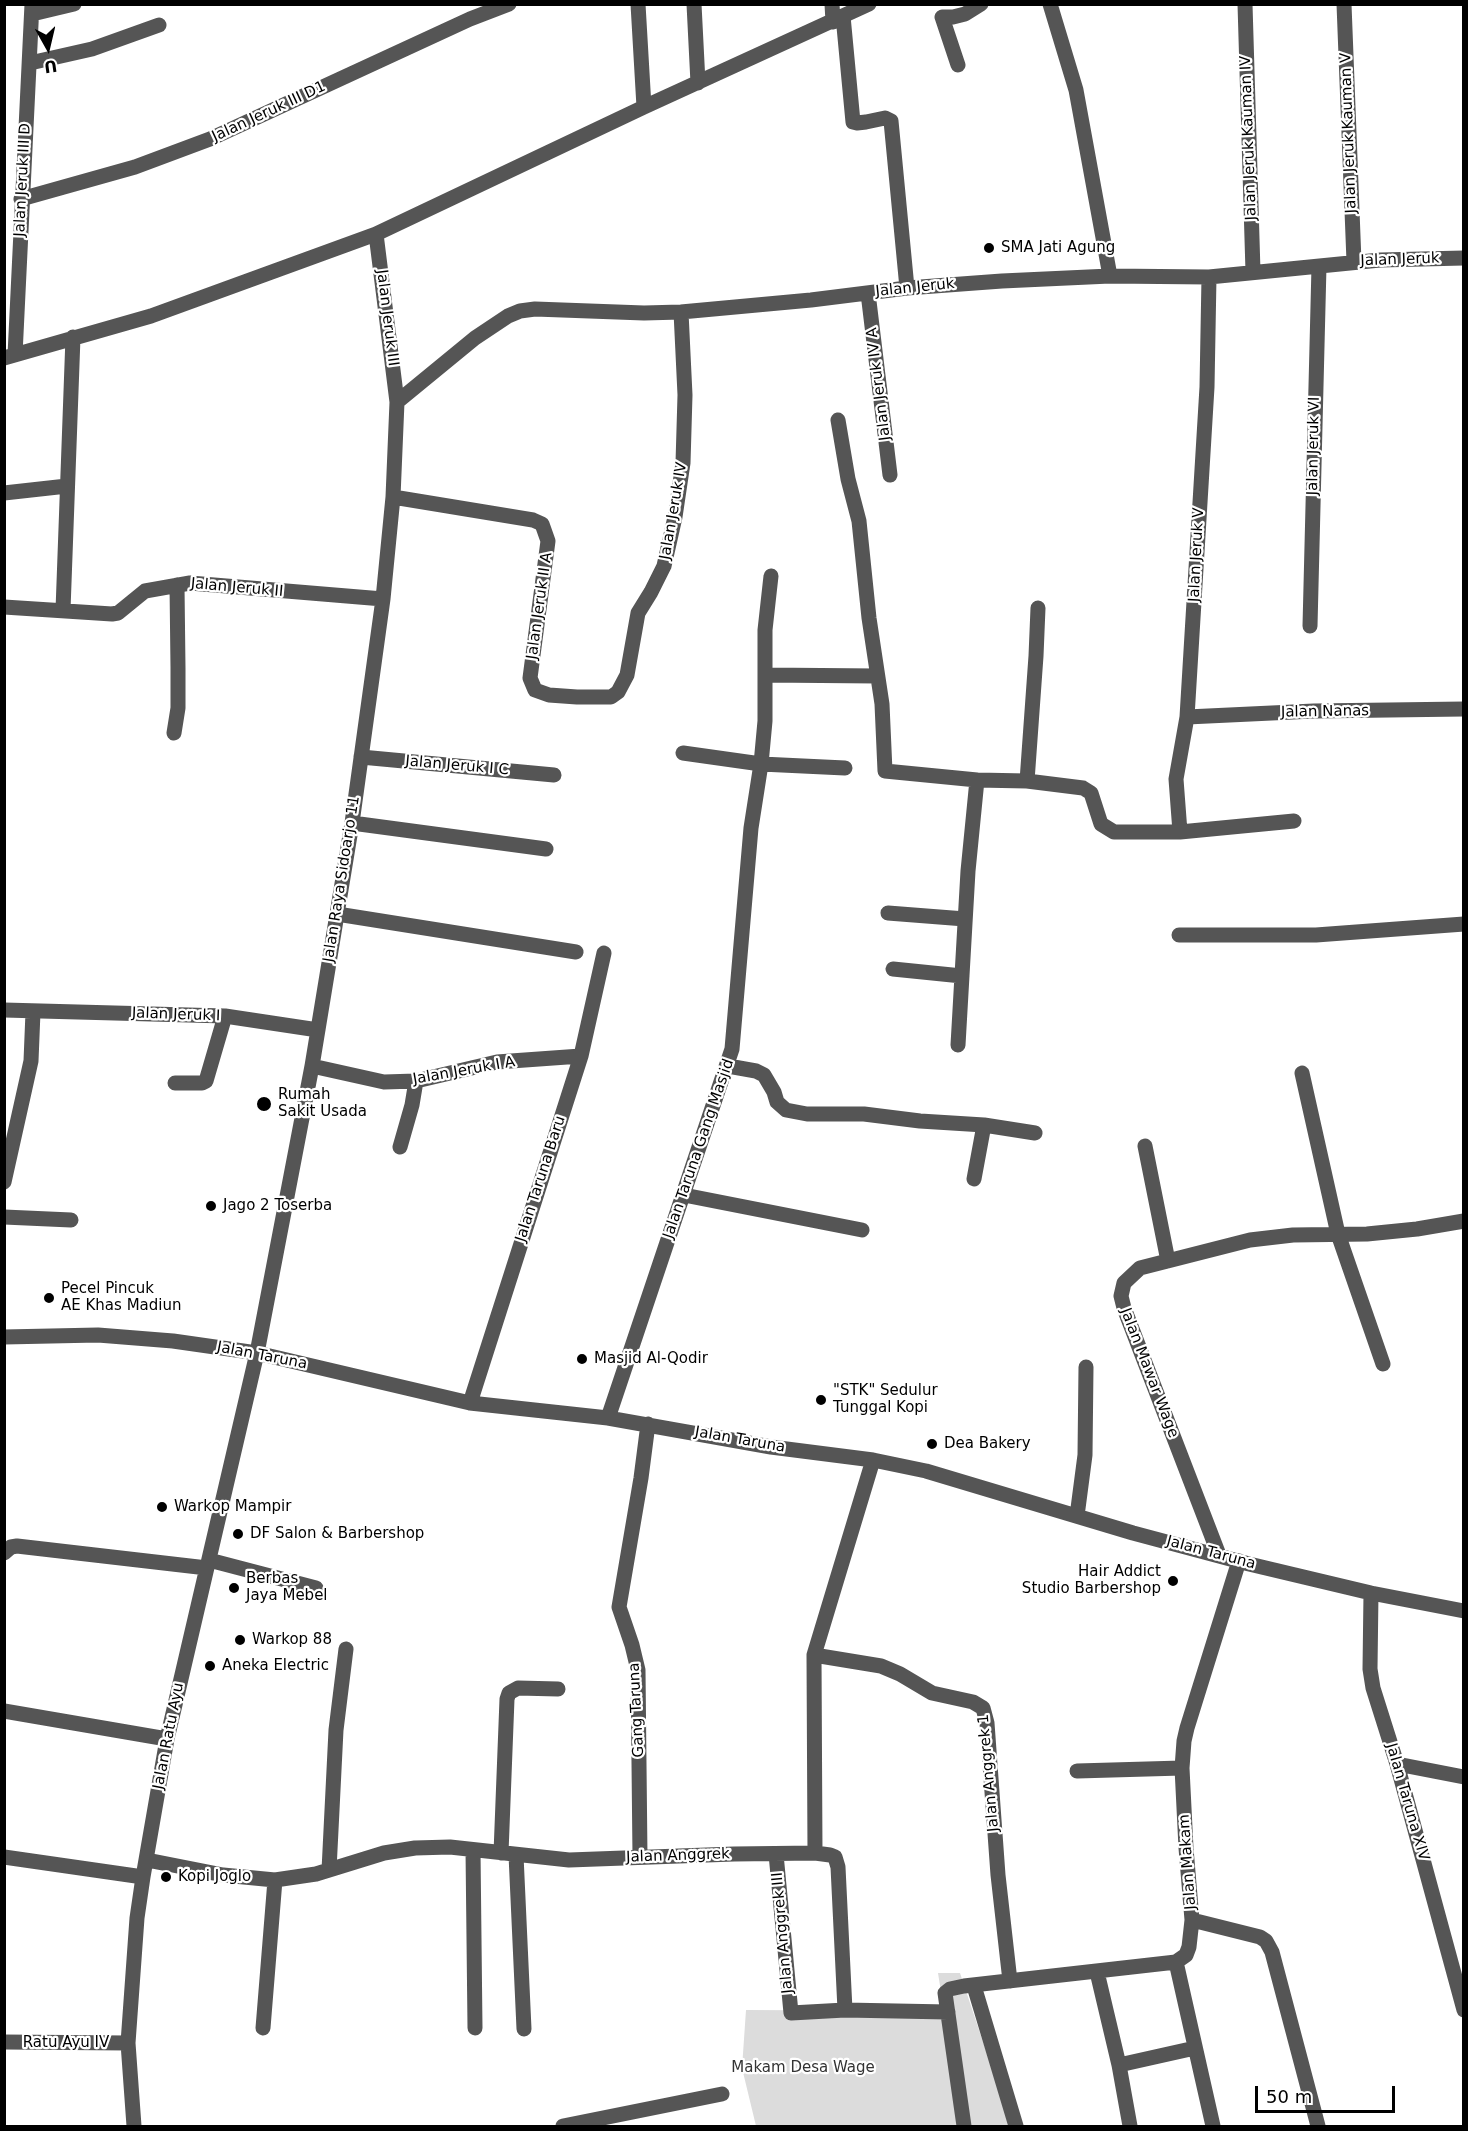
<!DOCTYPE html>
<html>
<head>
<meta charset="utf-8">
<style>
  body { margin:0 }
  #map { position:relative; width:1468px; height:2131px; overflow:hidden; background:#fff; font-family:"DejaVu Sans",sans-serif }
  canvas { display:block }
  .frame { position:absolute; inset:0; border:6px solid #000; pointer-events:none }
  .north { position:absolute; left:18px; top:18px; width:60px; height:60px; -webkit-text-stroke:4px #fff; paint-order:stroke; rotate:172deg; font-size:16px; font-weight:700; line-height:24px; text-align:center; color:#000 }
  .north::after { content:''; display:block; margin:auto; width:21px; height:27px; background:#000; clip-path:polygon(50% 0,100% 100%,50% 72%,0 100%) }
  .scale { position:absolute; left:1255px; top:2086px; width:140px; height:27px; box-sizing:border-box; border:3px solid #000; border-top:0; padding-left:8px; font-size:18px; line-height:21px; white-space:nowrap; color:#000; -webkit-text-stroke:4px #fff; paint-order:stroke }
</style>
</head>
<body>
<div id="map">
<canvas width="1468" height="2131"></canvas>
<div class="frame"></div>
<div class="north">U</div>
<div class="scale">50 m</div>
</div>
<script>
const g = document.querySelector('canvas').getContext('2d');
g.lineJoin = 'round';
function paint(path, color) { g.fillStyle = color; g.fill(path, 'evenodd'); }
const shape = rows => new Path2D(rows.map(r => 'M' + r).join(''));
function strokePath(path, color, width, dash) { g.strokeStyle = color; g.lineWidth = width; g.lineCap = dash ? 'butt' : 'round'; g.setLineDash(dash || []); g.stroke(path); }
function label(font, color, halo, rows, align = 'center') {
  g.font = font + ' "DejaVu Sans",sans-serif'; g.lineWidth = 4.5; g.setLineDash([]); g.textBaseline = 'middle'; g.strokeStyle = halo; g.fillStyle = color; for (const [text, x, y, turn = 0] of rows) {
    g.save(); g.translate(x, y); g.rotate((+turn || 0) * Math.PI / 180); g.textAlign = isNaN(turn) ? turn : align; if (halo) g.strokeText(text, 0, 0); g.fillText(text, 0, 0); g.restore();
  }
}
const green = shape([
  [938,1973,960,1973,1011,2126,756,2126,742,2068,746,2010,944,2011]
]);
const minor = shape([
  [638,4,644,107],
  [694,4,698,83],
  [832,4,833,22],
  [1050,4,1076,90,1110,276],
  [1245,4,1253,272],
  [1344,4,1354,262],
  [32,14,74,4],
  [843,16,853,122,857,123,866,122,885,118,891,121,907,288],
  [30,63,92,49,159,25],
  [958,65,942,17,953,17,965,14,981,4],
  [21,199,135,167,210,139,470,19,509,4],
  [868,293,890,475],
  [15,355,32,4],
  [4,358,151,316,376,234,644,107,869,4],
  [397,402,475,338,508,316,520,311,535,309,644,313,681,312,811,300,907,288,1002,281,1110,276,1209,277,1380,260,1464,258],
  [838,420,848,479,859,521,869,618,882,704,885,771,977,780,1027,781,1083,788,1091,793,1101,824,1114,832,1180,832,1294,821],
  [4,493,67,486],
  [393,497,533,520,542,524,548,541,530,678,535,690,549,695,577,697,611,697,618,692,627,675,638,613,651,592,664,566,675,517,683,463,685,395,681,312],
  [4,607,112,614,118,613,145,591,190,583,383,599],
  [63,610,73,337],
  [1310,626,1319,266],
  [765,675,765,630,771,576],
  [1187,717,1314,711,1464,709],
  [174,733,178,708,178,668,177,585],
  [683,753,761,764,845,768],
  [361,757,554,775],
  [1027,781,1036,656,1038,608],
  [352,823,546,849],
  [1180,832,1176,779,1187,717,1207,387,1209,277],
  [888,913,965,919],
  [337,914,576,952],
  [1179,935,1316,935,1464,924],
  [893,969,962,976],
  [4,1010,225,1016,318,1030],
  [958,1045,968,871,977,780],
  [312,1066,384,1082,416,1081,497,1062,581,1056],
  [728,1066,756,1071,764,1075,774,1092,777,1102,786,1110,807,1114,864,1114,920,1121,984,1125,974,1179],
  [1302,1073,1338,1234,1383,1364],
  [175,1083,202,1083,206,1081,225,1016],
  [984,1125,1035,1133],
  [1145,1146,1168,1261],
  [400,1147,412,1105,416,1081],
  [4,1182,31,1061,33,1012],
  [684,1195,862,1230],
  [4,1217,71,1220],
  [4,1337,98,1335,173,1341,257,1353,470,1403,608,1418,771,1447,873,1460,926,1471,1133,1533,1249,1564,1371,1593,1464,1611],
  [470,1403,581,1056,604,953],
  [608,1418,732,1049,751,828,761,764,765,721,765,675,877,676],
  [1077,1516,1085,1455,1086,1367],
  [4,1553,11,1547,17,1546,207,1568],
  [1219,1555,1124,1308,1121,1296,1124,1283,1140,1268,1250,1240,1293,1235,1367,1234,1417,1229,1464,1221],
  [209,1560,316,1588],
  [1371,1593,1370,1669,1373,1688,1397,1764,1464,2010],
  [814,1655,881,1666,900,1674,932,1693,973,1702,983,1708,987,1723,998,1875,1010,1981],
  [4,1711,167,1739],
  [1397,1764,1464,1777],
  [1077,1771,1182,1768],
  [473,1850,475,2028],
  [501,1853,507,1699,509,1693,518,1688,558,1689],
  [815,1853,814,1655,873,1460],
  [776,1854,791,2013,845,2010,948,2012],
  [516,1855,524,2029],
  [4,1857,143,1877],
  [640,1857,638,1670,632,1645,619,1607,641,1478,648,1424],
  [147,1860,223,1875,275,1880,316,1874,384,1853,415,1848,450,1847,569,1860,734,1854,815,1853,830,1855,835,1857,838,1867,845,2010],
  [329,1870,336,1730,346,1649],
  [1192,1920,1260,1937,1266,1941,1272,1952,1318,2126],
  [1176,1962,1213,2126],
  [1097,1972,1119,2065,1130,2126],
  [974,1986,1016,2126],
  [263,2028,275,1880],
  [4,2042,128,2043],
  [1119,2065,1195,2048],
  [134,2126,128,2043,137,1918,143,1877,167,1739,257,1353,312,1066,352,823,383,599,393,497,397,402,376,234],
  [563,2126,722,2094],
  [964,2126,945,1993,950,1989,964,1986,1176,1962,1186,1955,1189,1947,1192,1920,1186,1848,1182,1768,1184,1741,1187,1728,1239,1561]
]);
const markers = [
  [989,248,6,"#000"],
  [264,1104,8,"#000"],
  [211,1206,6,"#000"],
  [49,1298,6,"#000"],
  [582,1359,6,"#000"],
  [821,1400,6,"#000"],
  [932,1444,6,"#000"],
  [162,1507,6,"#000"],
  [238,1534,6,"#000"],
  [1173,1581,6,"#000"],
  [234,1588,6,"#000"],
  [240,1640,6,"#000"],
  [210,1666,6,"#000"],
  [166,1877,6,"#000"]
];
const streetNames = [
  ["Jalan Jeruk III D1",269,112,-25],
  ["Jalan Jeruk Kauman V",1349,133,-92],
  ["Jalan Jeruk Kauman IV",1249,138,-92],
  ["Jalan Jeruk III D",23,180,-87],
  ["Jalan Jeruk",1400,260,-2],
  ["Jalan Jeruk",915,288,-6],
  ["Jalan Jeruk III",387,318,83],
  ["Jalan Jeruk IV A",879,384,-97],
  ["Jalan Jeruk VI",1314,446,-89],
  ["Jalan Jeruk IV",674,511,-80],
  ["Jalan Jeruk V",1197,555,-87],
  ["Jalan Jeruk II",237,588,5],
  ["Jalan Jeruk II A",540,606,-82],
  ["Jalan Nanas",1325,712,-1],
  ["Jalan Jeruk I C",457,766,5],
  ["Jalan Raya Sidoarjo 11",342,879,-81],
  ["Jalan Jeruk I",176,1015,2],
  ["Jalan Jeruk I A",464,1071,-10],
  ["Jalan Taruna Gang Masjid",699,1149,-71],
  ["Jalan Taruna Baru",541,1179,-72],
  ["Jalan Taruna",262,1356,11],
  ["Jalan Mawar Wage",1149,1373,69],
  ["Jalan Taruna",740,1440,10],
  ["Jalan Taruna",1211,1553,15],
  ["Gang Taruna",637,1710,-93],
  ["Jalan Ratu Ayu",169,1736,-79],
  ["Jalan Anggrek 1",989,1773,-95],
  ["Jalan Taruna XIV",1407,1802,74],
  ["Jalan Anggrek",678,1856,-2],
  ["Jalan Makam",1188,1862,-94],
  ["Jalan Anggrek III",783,1933,-95],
  ["Ratu Ayu IV",66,2043]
];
const poiNames = [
  ["SMA Jati Agung",1001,248],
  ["Rumah",278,1095],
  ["Sakit Usada",278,1112],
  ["Jago 2 Toserba",223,1206],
  ["Pecel Pincuk",61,1289],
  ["AE Khas Madiun",61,1306],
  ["Masjid Al-Qodir",594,1359],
  ["\"STK\" Sedulur",833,1391],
  ["Tunggal Kopi",833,1408],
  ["Dea Bakery",944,1444],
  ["Warkop Mampir",174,1507],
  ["DF Salon & Barbershop",250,1534],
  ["Hair Addict",1161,1572,"right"],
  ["Studio Barbershop",1161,1589,"right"],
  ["Berbas",246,1579],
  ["Jaya Mebel",246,1596],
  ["Warkop 88",252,1640],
  ["Aneka Electric",222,1666],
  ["Kopi Joglo",178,1877]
];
const parkNames = [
  ["Makam Desa Wage",803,2068]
];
paint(green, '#dcdcdc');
strokePath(minor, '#555', 15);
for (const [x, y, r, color] of markers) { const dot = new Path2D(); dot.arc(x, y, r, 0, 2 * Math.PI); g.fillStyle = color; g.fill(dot); strokePath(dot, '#fff', 2); }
label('15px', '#000', '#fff', streetNames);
label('15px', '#000', '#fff', poiNames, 'left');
label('15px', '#333', '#fff', parkNames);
</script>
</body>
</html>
